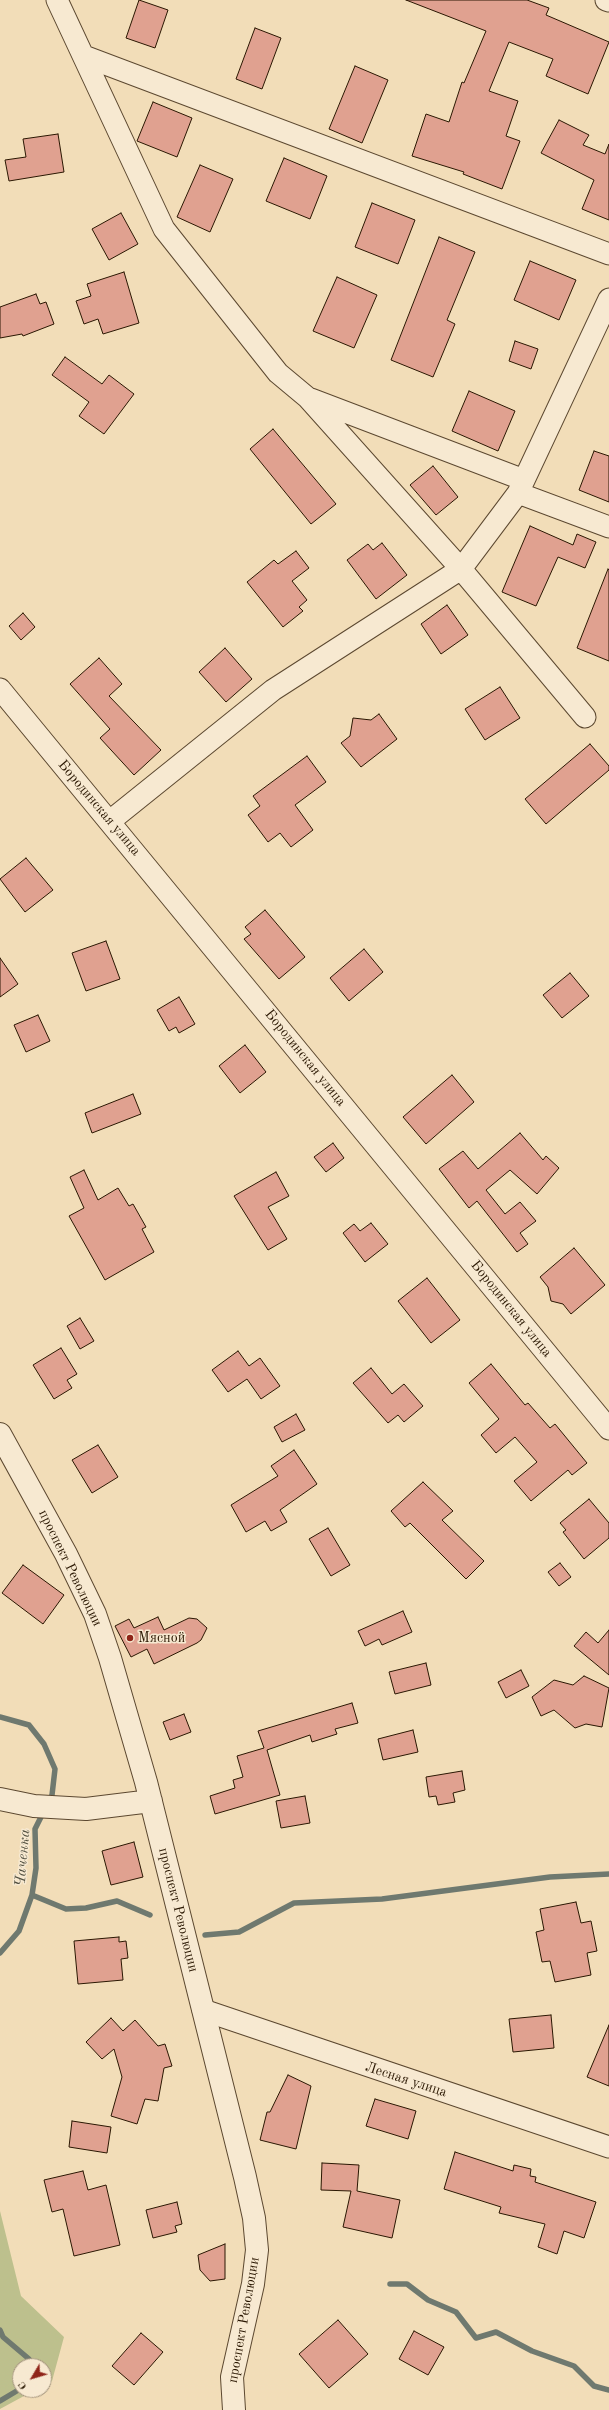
<!DOCTYPE html>
<html>
<head>
<meta charset="utf-8">
<style>
  body { margin:0 }
  #map { position:relative; width:609px; height:2410px; overflow:hidden; background:#f2ddb8; font-family:"Old Standard TT",serif }
  canvas { display:block }
  .north { position:absolute; left:12px; top:2358px; width:40px; height:40px; box-sizing:border-box; background:#f7e9d1; border:1px solid #a5957e; border-radius:50%; rotate:232deg; font-size:11px; font-weight:700; line-height:16px; text-align:center; color:#2a1702 }
  .north::after { content:''; display:block; margin:auto; width:14px; height:18px; background:#8f2418; clip-path:polygon(50% 0,100% 100%,50% 72%,0 100%) }
</style>
</head>
<body>
<div id="map">
<canvas width="609" height="2410"></canvas>
<div class="north">С</div>
</div>
<script>
const g = document.querySelector('canvas').getContext('2d');
g.lineJoin = 'round';
function paint(path, color) { g.fillStyle = color; g.fill(path, 'evenodd'); }
const shape = rows => new Path2D(rows.map(r => 'M' + r).join(''));
function strokePath(path, color, width, dash) { g.strokeStyle = color; g.lineWidth = width; g.lineCap = dash ? 'butt' : 'round'; g.setLineDash(dash || []); g.stroke(path); }
function label(font, color, halo, rows, align = 'center') {
  g.font = font + ' "Old Standard TT",serif'; g.lineWidth = 3; g.setLineDash([]); g.textBaseline = 'middle'; g.strokeStyle = halo; g.fillStyle = color; for (const [text, x, y, turn = 0] of rows) {
    g.save(); g.translate(x, y); g.rotate((+turn || 0) * Math.PI / 180); g.textAlign = isNaN(turn) ? turn : align; if (halo) g.strokeText(text, 0, 0); g.fillText(text, 0, 0); g.restore();
  }
}
const green = shape([
  [0,2211,21,2296,64,2337,52,2381,44,2385,44,2366,20,2366,20,2390,35,2390,0,2409]
]);
const stream = shape([
  [0,1717,29,1725,44,1744,55,1769,52,1795,48,1802],
  [32,1895,66,1909,86,1908,117,1901,150,1915],
  [205,1935,239,1932,294,1903,382,1899,550,1877,609,1874],
  [0,1953,19,1931,32,1895,36,1868,35,1829,44,1811],
  [390,2284,407,2284,428,2300,456,2312,476,2338,496,2332,532,2351,574,2366,594,2386,609,2390],
  [0,2330,3,2337,29,2359,28,2366],
  [0,2401,20,2389]
]);
const building = shape([
  [139,0,168,10,155,48,126,38,139,0],
  [406,0,527,0,549,8,546,15,609,42,588,94,546,76,553,59,509,42,489,91,518,101,506,136,520,141,502,189,463,174,464,172,412,156,426,114,449,122,462,82,464,83,486,31,406,0],
  [255,28,281,38,262,89,236,79,255,28],
  [355,66,388,80,362,143,329,129,355,66],
  [153,102,192,118,177,157,137,141,153,102],
  [559,120,589,135,583,145,605,154,609,144,609,220,582,209,594,180,541,153,559,120],
  [58,134,64,172,9,181,5,160,26,157,23,139,58,134],
  [284,158,327,176,310,219,266,201,284,158],
  [200,165,233,179,210,232,177,217,200,165],
  [372,203,415,220,398,264,355,247,372,203],
  [121,213,138,244,109,260,92,229,121,213],
  [439,237,475,252,447,320,455,324,433,377,391,360,439,237],
  [530,261,576,280,559,320,514,300,530,261],
  [124,272,139,323,103,334,98,319,84,324,76,301,91,296,87,284,124,272],
  [337,277,377,295,354,348,313,331,337,277],
  [36,294,40,304,46,302,54,324,23,336,22,334,0,338,0,307,36,294],
  [515,341,538,349,531,369,509,361,515,341],
  [65,357,102,384,109,375,134,394,104,434,79,416,89,402,52,375,65,357],
  [469,391,515,411,498,451,452,431,469,391],
  [273,429,336,504,311,524,250,449,273,429],
  [594,451,609,456,609,502,579,490,594,451],
  [433,466,458,497,436,515,410,485,433,466],
  [530,526,573,545,577,534,596,542,585,568,558,557,536,606,502,592,530,526],
  [382,543,407,575,376,599,347,560,368,544,373,550,382,543],
  [296,551,309,568,292,581,307,600,299,607,303,611,283,627,247,582,274,560,278,564,296,551],
  [608,569,609,570,609,661,577,648,608,569],
  [447,605,468,635,441,654,421,624,447,605],
  [23,613,35,627,21,640,9,626,23,613],
  [225,648,252,679,226,702,199,672,225,648],
  [99,658,122,684,109,696,161,750,134,775,100,738,110,729,70,684,99,658],
  [500,687,520,718,485,740,465,709,500,687],
  [379,714,397,739,361,767,341,743,350,736,353,718,371,720,379,714],
  [590,744,609,766,609,770,546,824,525,799,590,744],
  [307,756,326,782,295,805,313,830,291,847,280,833,268,842,248,815,260,806,253,796,307,756],
  [26,858,53,890,25,912,0,879,26,858],
  [265,910,305,957,279,979,244,939,251,934,245,927,265,910],
  [106,941,120,979,86,991,72,953,106,941],
  [364,949,383,972,349,1001,330,978,364,949],
  [0,958,18,984,0,997,0,958],
  [570,973,589,996,562,1018,543,995,570,973],
  [179,997,195,1024,179,1033,176,1027,169,1031,157,1010,179,997],
  [38,1015,50,1041,26,1052,14,1025,38,1015],
  [245,1045,266,1072,240,1093,219,1066,245,1045],
  [452,1075,474,1102,426,1144,403,1117,452,1075],
  [133,1094,141,1114,92,1133,85,1113,133,1094],
  [520,1133,543,1160,546,1156,559,1168,537,1194,510,1170,486,1190,505,1214,520,1202,536,1221,520,1233,528,1244,517,1252,477,1201,469,1208,439,1169,463,1151,478,1169,520,1133],
  [333,1143,344,1158,326,1172,314,1157,333,1143],
  [84,1170,98,1200,118,1188,129,1206,133,1204,146,1227,142,1229,154,1252,105,1280,69,1216,84,1208,70,1177,84,1170],
  [276,1172,289,1196,268,1207,287,1239,268,1250,234,1196,276,1172],
  [371,1223,388,1244,365,1262,343,1233,354,1224,360,1231,371,1223],
  [574,1248,605,1285,571,1314,563,1304,551,1301,548,1287,540,1277,574,1248],
  [427,1278,460,1320,431,1343,398,1301,427,1278],
  [80,1318,94,1341,80,1349,67,1326,80,1318],
  [61,1348,77,1374,67,1380,72,1388,54,1399,33,1365,61,1348],
  [238,1351,249,1366,260,1358,280,1386,261,1399,247,1379,228,1392,212,1370,238,1351],
  [491,1364,525,1405,528,1403,550,1428,555,1424,587,1463,572,1475,568,1470,531,1501,514,1481,537,1462,515,1437,496,1453,481,1435,499,1419,469,1383,491,1364],
  [371,1368,392,1394,404,1384,423,1406,404,1422,398,1415,388,1423,353,1383,371,1368],
  [296,1414,305,1430,282,1442,274,1427,296,1414],
  [98,1445,118,1477,92,1493,72,1460,98,1445],
  [294,1450,317,1484,280,1510,287,1522,271,1531,265,1521,246,1532,231,1505,278,1476,271,1466,294,1450],
  [423,1482,453,1511,442,1520,484,1561,466,1579,410,1523,405,1527,391,1511,423,1482],
  [589,1499,609,1523,609,1538,584,1559,563,1532,566,1530,560,1523,589,1499],
  [328,1528,350,1565,331,1576,309,1539,328,1528],
  [560,1563,571,1577,559,1586,548,1572,560,1563],
  [23,1565,64,1595,43,1624,2,1593,23,1565],
  [403,1611,412,1632,382,1645,379,1639,365,1646,358,1631,403,1611],
  [158,1617,164,1630,189,1618,197,1619,207,1628,201,1640,197,1643,154,1664,147,1649,131,1657,115,1626,129,1619,134,1628,158,1617],
  [609,1630,609,1675,574,1646,586,1632,598,1643,609,1630],
  [426,1663,431,1685,395,1694,389,1672,426,1663],
  [521,1670,529,1686,506,1698,498,1682,521,1670],
  [584,1676,609,1688,602,1727,586,1724,575,1728,554,1710,541,1716,532,1697,554,1680,573,1685,584,1676],
  [352,1703,358,1723,335,1729,337,1734,312,1742,310,1735,267,1750,280,1795,215,1814,210,1796,235,1788,233,1780,243,1777,237,1756,264,1748,258,1731,352,1703],
  [184,1714,191,1732,170,1740,163,1722,184,1714],
  [413,1730,418,1752,383,1760,378,1739,413,1730],
  [462,1771,465,1790,453,1793,455,1802,438,1805,436,1796,429,1797,426,1777,462,1771],
  [305,1796,310,1823,281,1828,276,1801,305,1796],
  [134,1842,143,1877,111,1885,102,1851,134,1842],
  [576,1902,581,1923,591,1921,597,1951,587,1953,591,1975,555,1982,550,1961,542,1962,536,1932,544,1930,540,1909,576,1902],
  [119,1937,119,1942,126,1941,128,1958,121,1959,123,1980,78,1984,74,1941,119,1937],
  [551,2015,554,2048,513,2052,509,2019,551,2015],
  [111,2018,123,2031,135,2020,158,2046,165,2044,172,2066,164,2068,158,2101,145,2099,137,2124,111,2116,122,2077,114,2049,102,2059,86,2042,111,2018],
  [609,2025,609,2086,587,2077,609,2025],
  [288,2075,311,2086,296,2149,260,2140,267,2112,270,2112,288,2075],
  [375,2099,416,2111,408,2139,366,2126,375,2099],
  [72,2121,111,2127,107,2153,69,2147,72,2121],
  [455,2152,513,2171,514,2165,531,2169,530,2176,536,2177,535,2182,596,2202,584,2238,564,2231,557,2254,538,2247,545,2224,499,2213,501,2207,444,2189,455,2152],
  [322,2163,359,2165,357,2191,400,2200,392,2238,343,2227,351,2191,321,2190,322,2163],
  [83,2171,88,2190,106,2185,120,2245,74,2256,63,2209,52,2212,44,2180,83,2171],
  [177,2202,182,2224,175,2226,177,2232,153,2238,146,2210,177,2202],
  [225,2244,225,2279,210,2281,200,2270,198,2255,225,2244],
  [338,2320,368,2354,329,2388,299,2354,338,2320],
  [414,2331,444,2347,428,2375,399,2359,414,2331],
  [141,2333,163,2352,134,2385,112,2366,141,2333]
]);
const minor = shape([
  [57,0,164,229,278,373,308,398,461,569,585,717],
  [606,0,609,1],
  [84,56,609,254],
  [311,399,524,480],
  [518,493,609,527],
  [0,689,609,1429],
  [110,821,273,690,461,569,518,493,609,299],
  [203,2010,609,2147]
]);
const tertiary = shape([
  [0,1434,66,1554,95,1614,110,1658,146,1782,245,2177,254,2218,257,2250,253,2284,232,2377,234,2410],
  [0,1799,34,1806,86,1809,151,1801]
]);
const markers = [
  [130,1638,4,"#8f2418"]
];
const streetNames = [
  ["Бородинская улица",99,808,50],
  ["Бородинская улица",305,1058,51],
  ["Бородинская улица",511,1309,51],
  ["проспект Революции",70,1568,64],
  ["проспект Революции",178,1910,76],
  ["Лесная улица",406,2080,18],
  ["проспект Революции",244,2320,-80]
];
const poiNames = [
  ["Мясной",138,1638]
];
const waterNames = [
  ["Чаченка",23,1858,-85]
];
paint(green, '#bdc08d');
strokePath(stream, '#6f796f', 5.5);
paint(building, '#e0a190');
strokePath(building, '#2a1702', 1);
strokePath(minor, '#5c4830', 23);
strokePath(tertiary, '#5c4830', 24);
strokePath(minor, '#f7e9d1', 21);
strokePath(tertiary, '#f7e9d1', 22);
for (const [x, y, r, color] of markers) { const dot = new Path2D(); dot.arc(x, y, r, 0, 2 * Math.PI); g.fillStyle = color; g.fill(dot); strokePath(dot, '#f7e9d1', 1.5); }
label('14px', '#2a1702', '#f7e9d1', streetNames);
label('14px', '#2a1702', '#f7e9d1', poiNames, 'left');
label('italic 15px', '#525041', '#f7e9d1', waterNames);
</script>
</body>
</html>
